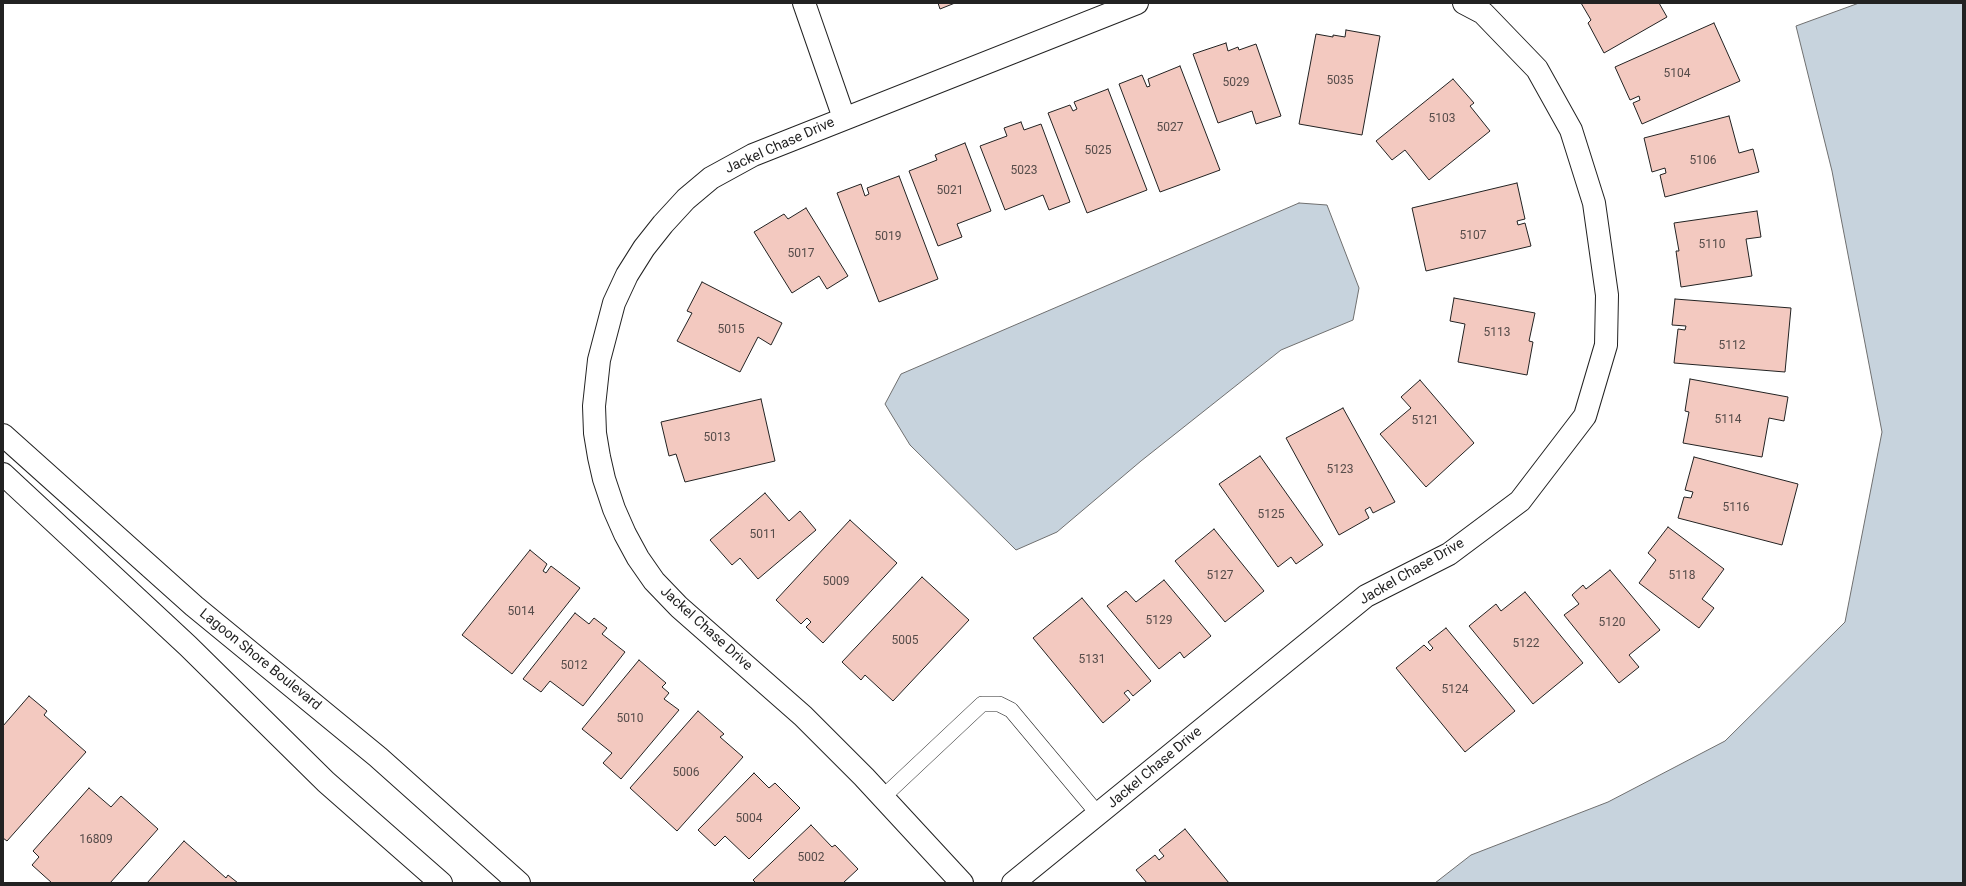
<!DOCTYPE html>
<html>
<head>
<meta charset="utf-8">
<style>
  body { margin:0 }
  #map { position:relative; width:1966px; height:886px; overflow:hidden; background:#fff; font-family:Roboto,sans-serif }
  canvas { display:block }
  .frame { position:absolute; inset:0; border:4px solid #222; pointer-events:none }
</style>
</head>
<body>
<div id="map">
<canvas width="1966" height="886"></canvas>
<div class="frame"></div>
</div>
<script>
const g = document.querySelector('canvas').getContext('2d');
g.lineJoin = 'round';
function paint(path, color) { g.fillStyle = color; g.fill(path, 'evenodd'); }
const shape = rows => new Path2D(rows.map(r => 'M' + r).join(''));
function strokePath(path, color, width, dash) { g.strokeStyle = color; g.lineWidth = width; g.lineCap = dash ? 'butt' : 'round'; g.setLineDash(dash || []); g.stroke(path); }
function label(font, color, halo, rows, align = 'center') {
  g.font = font + ' Roboto,sans-serif'; g.lineWidth = 3; g.setLineDash([]); g.textBaseline = 'middle'; g.strokeStyle = halo; g.fillStyle = color; for (const [text, x, y, turn = 0] of rows) {
    g.save(); g.translate(x, y); g.rotate((+turn || 0) * Math.PI / 180); g.textAlign = isNaN(turn) ? turn : align; if (halo) g.strokeText(text, 0, 0); g.fillText(text, 0, 0); g.restore();
  }
}
const water = shape([
  [1859,3,1963,3,1963,883,1435,883,1471,855,1608,802,1725,741,1845,622,1882,432,1832,171,1796,26,1859,3],
  [1299,203,1327,205,1359,288,1353,320,1281,350,1141,461,1057,532,1016,550,910,445,885,404,901,374,1299,203]
]);
const building = shape([
  [938,3,955,3,940,9,938,3],
  [1581,3,1659,3,1667,17,1604,53,1588,23,1591,20,1581,3],
  [1714,23,1740,81,1642,124,1633,103,1640,100,1639,96,1630,100,1615,67,1714,23],
  [1346,30,1380,36,1362,135,1299,124,1316,34,1333,37,1333,35,1345,37,1346,30],
  [1226,43,1228,51,1238,47,1239,50,1256,44,1281,116,1256,124,1252,111,1218,123,1193,54,1226,43],
  [1180,66,1220,170,1160,192,1119,84,1142,75,1147,87,1150,86,1148,79,1180,66],
  [1453,79,1474,103,1470,106,1490,131,1429,180,1405,150,1392,160,1376,141,1453,79],
  [1108,89,1147,190,1087,213,1048,113,1070,105,1073,111,1077,109,1074,102,1108,89],
  [1729,116,1739,153,1753,149,1759,172,1665,197,1660,175,1666,173,1665,168,1652,172,1644,138,1729,116],
  [1021,122,1024,130,1041,124,1070,202,1049,210,1043,195,1005,210,980,146,1007,136,1004,128,1021,122],
  [965,143,991,211,957,224,962,237,938,246,909,171,937,160,935,155,965,143],
  [899,176,938,279,879,302,837,193,861,184,865,196,869,194,867,188,899,176],
  [1517,183,1525,219,1517,221,1518,225,1525,223,1531,246,1426,271,1412,208,1517,183],
  [806,208,848,276,827,289,819,276,792,293,754,232,784,214,788,219,806,208],
  [1757,211,1761,237,1746,239,1752,276,1681,287,1676,251,1679,251,1674,223,1757,211],
  [702,282,782,323,771,345,758,337,740,372,677,341,692,313,687,311,702,282],
  [1454,298,1535,313,1529,341,1533,342,1527,375,1458,362,1465,324,1450,321,1454,298],
  [1675,299,1791,308,1785,372,1674,363,1678,329,1685,330,1686,326,1672,325,1675,299],
  [1690,379,1788,397,1784,421,1769,418,1762,457,1683,443,1689,412,1685,411,1690,379],
  [1420,380,1474,443,1426,487,1380,434,1411,408,1401,397,1420,380],
  [761,399,775,461,685,482,676,454,669,456,661,422,761,399],
  [1343,408,1395,502,1373,513,1370,507,1365,510,1369,518,1339,535,1286,438,1343,408],
  [1260,456,1323,545,1296,564,1291,557,1278,567,1219,484,1260,456],
  [1694,457,1798,484,1782,545,1678,518,1684,497,1691,498,1693,492,1685,490,1694,457],
  [765,493,789,521,800,511,816,530,758,579,740,558,732,565,710,540,765,493],
  [850,520,897,563,823,643,806,627,811,622,807,618,801,624,776,600,850,520],
  [1668,527,1724,569,1702,599,1714,608,1699,628,1639,583,1656,560,1648,553,1668,527],
  [1214,529,1264,591,1225,622,1175,561,1214,529],
  [530,550,547,564,543,571,546,573,551,566,580,588,512,674,462,635,530,550],
  [1610,570,1660,630,1629,655,1639,667,1619,683,1564,615,1579,604,1572,595,1583,585,1586,589,1610,570],
  [922,577,969,620,893,701,865,675,861,680,842,662,922,577],
  [1164,580,1211,636,1184,658,1180,652,1159,669,1107,606,1126,591,1136,602,1164,580],
  [1525,592,1583,663,1533,704,1469,626,1496,604,1501,611,1525,592],
  [1082,598,1151,681,1133,696,1128,690,1124,693,1130,700,1103,723,1033,638,1082,598],
  [575,613,589,624,594,618,607,628,602,634,625,652,583,706,550,681,541,692,523,679,575,613],
  [1446,628,1515,711,1465,752,1396,668,1424,645,1430,651,1433,648,1428,642,1446,628],
  [639,660,666,683,662,687,669,693,664,699,679,710,621,779,603,763,612,753,582,729,639,660],
  [29,696,47,711,44,715,86,752,7,841,3,838,3,726,29,696],
  [698,711,724,734,720,737,743,757,677,831,630,788,698,711],
  [754,773,769,788,775,783,800,808,749,859,725,836,715,846,698,830,754,773],
  [89,788,111,807,121,796,158,829,110,883,52,883,32,865,39,857,33,851,89,788],
  [811,825,832,847,835,845,858,869,843,883,756,883,753,880,811,825],
  [1185,829,1229,883,1147,883,1136,870,1155,855,1159,860,1164,856,1159,850,1185,829],
  [184,841,226,878,228,875,238,883,147,883,184,841]
]);
const lane = shape([
  [883,797,982,704,999,704,1011,710,1098,814]
]);
const street = shape([
  [804,3,844,118],
  [3,435,194,606,378,757,519,883],
  [3,474,188,646,326,782,441,883],
  [962,883,864,777,803,716,679,607,654,581,638,558,625,534,614,509,604,479,599,457,595,433,594,406,599,360,614,303,627,275,644,248,663,224,686,199,711,178,753,155,1137,3],
  [1013,883,1366,596,1449,554,1520,501,1585,416,1606,345,1607,295,1594,203,1571,130,1537,69,1483,13,1464,3]
]);
const numberNames = [
  ["5104",1677,74],
  ["5035",1340,81],
  ["5029",1236,83],
  ["5103",1442,119],
  ["5027",1170,128],
  ["5025",1098,151],
  ["5106",1703,161],
  ["5023",1024,171],
  ["5021",950,191],
  ["5107",1473,236],
  ["5019",888,237],
  ["5110",1712,245],
  ["5017",801,254],
  ["5015",731,330],
  ["5113",1497,333],
  ["5112",1732,346],
  ["5114",1728,420],
  ["5121",1425,421],
  ["5013",717,438],
  ["5123",1340,470],
  ["5116",1736,508],
  ["5125",1271,515],
  ["5011",763,535],
  ["5127",1220,576],
  ["5118",1682,576],
  ["5009",836,582],
  ["5014",521,612],
  ["5129",1159,621],
  ["5120",1612,623],
  ["5005",905,641],
  ["5122",1526,644],
  ["5131",1092,660],
  ["5012",574,666],
  ["5124",1455,690],
  ["5010",630,719],
  ["5006",686,773],
  ["5004",749,819],
  ["16809",96,840],
  ["5002",811,858]
];
const streetNames = [
  ["Jackel Chase Drive",780,146,-24],
  ["Jackel Chase Drive",1412,572,-30],
  ["Jackel Chase Drive",706,629,42],
  ["Lagoon Shore Boulevard",260,660,39],
  ["Jackel Chase Drive",1155,768,-40]
];
paint(water, '#c7d3dd');
strokePath(water, '#6f6f6f', 1);
paint(building, '#f3c9c0');
strokePath(building, '#222', 1);
strokePath(lane, '#222', 16);
strokePath(street, '#222', 24);
strokePath(lane, '#fff', 15);
strokePath(street, '#fff', 22);
label('12px', '#564c4a', null, numberNames);
label('14px', '#222', '#fff', streetNames);
</script>
</body>
</html>
